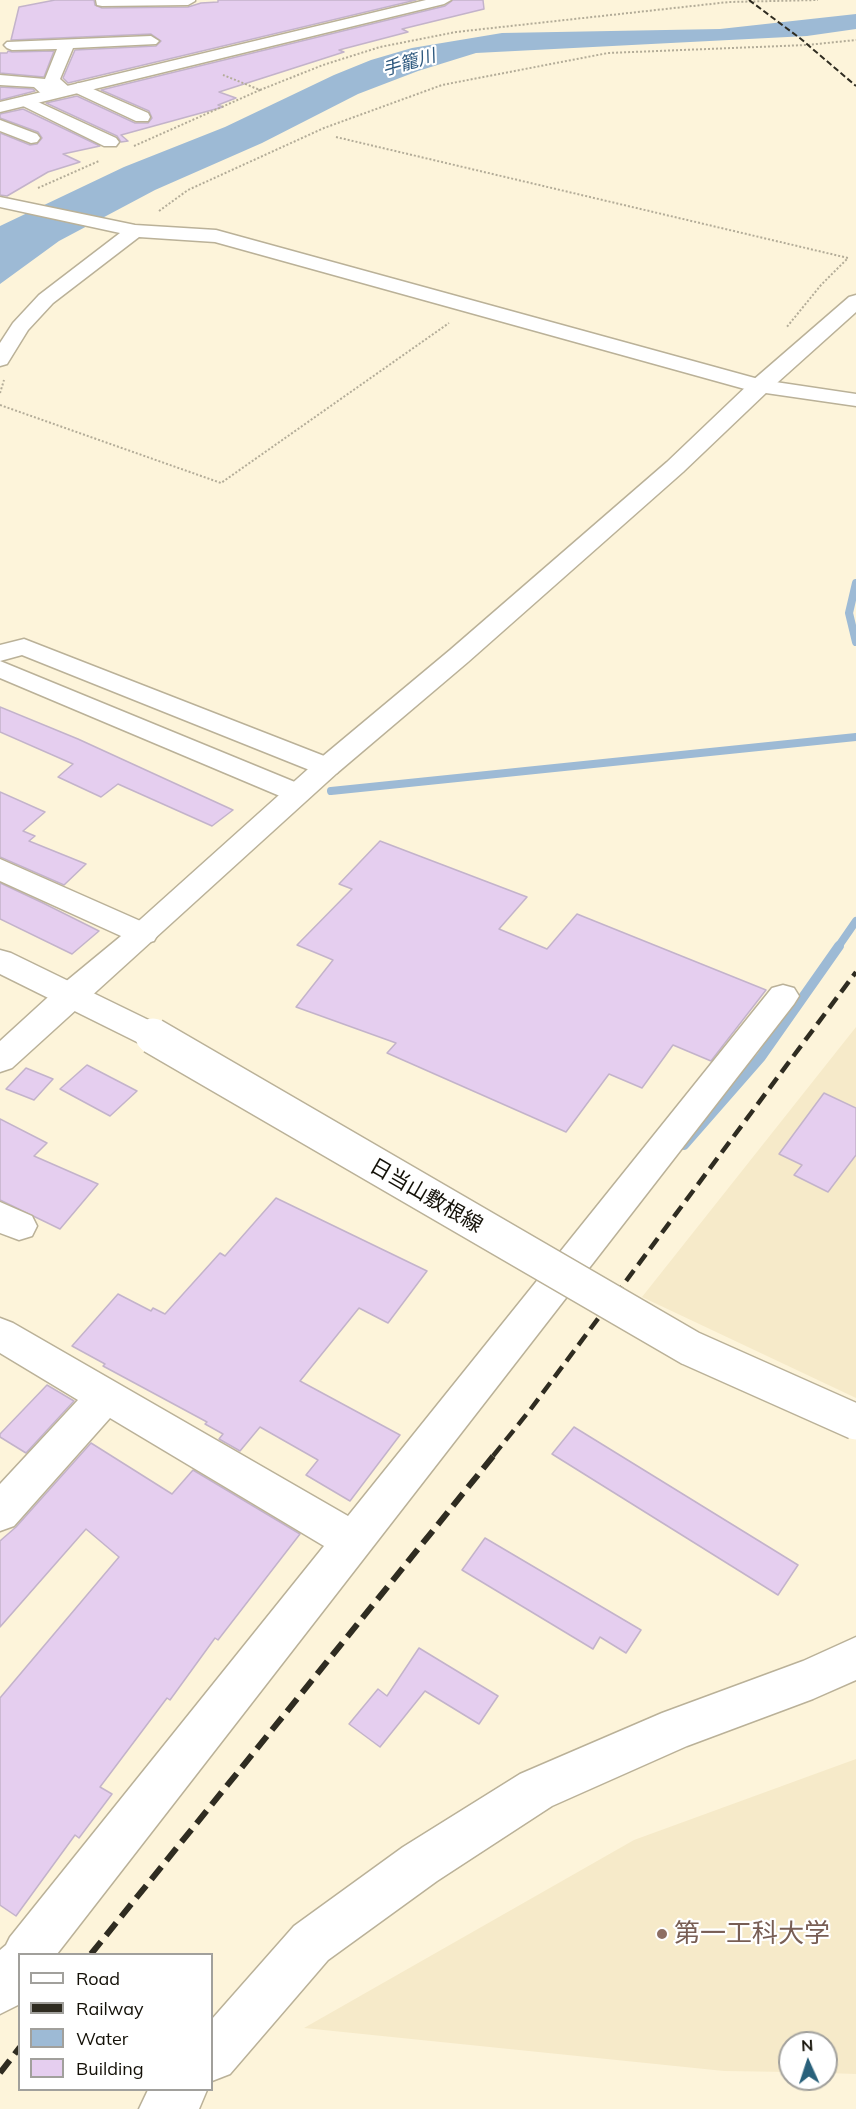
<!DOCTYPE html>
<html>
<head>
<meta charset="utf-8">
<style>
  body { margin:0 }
  #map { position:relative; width:856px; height:2109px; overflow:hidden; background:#fdf4da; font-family:Mulish,sans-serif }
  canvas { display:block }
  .legend { position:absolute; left:18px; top:1953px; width:195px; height:138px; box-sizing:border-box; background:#fff; border:2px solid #a1a09c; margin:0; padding:8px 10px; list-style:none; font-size:18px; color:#141108 }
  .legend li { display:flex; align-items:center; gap:12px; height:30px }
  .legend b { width:30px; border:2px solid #a1a09c }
  .north { position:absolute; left:778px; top:2031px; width:60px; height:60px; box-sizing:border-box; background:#fff; border:2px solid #a1a09c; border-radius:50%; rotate:357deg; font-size:16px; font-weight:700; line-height:24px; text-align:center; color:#141108 }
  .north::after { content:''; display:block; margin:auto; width:21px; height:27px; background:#29617b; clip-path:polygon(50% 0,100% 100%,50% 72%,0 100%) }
</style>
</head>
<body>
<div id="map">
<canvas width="856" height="2109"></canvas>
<ul class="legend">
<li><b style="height:8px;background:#fff"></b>Road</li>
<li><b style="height:8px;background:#2f2c21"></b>Railway</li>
<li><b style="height:16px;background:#9dbad5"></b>Water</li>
<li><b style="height:16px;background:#e5ceef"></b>Building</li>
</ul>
<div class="north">N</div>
</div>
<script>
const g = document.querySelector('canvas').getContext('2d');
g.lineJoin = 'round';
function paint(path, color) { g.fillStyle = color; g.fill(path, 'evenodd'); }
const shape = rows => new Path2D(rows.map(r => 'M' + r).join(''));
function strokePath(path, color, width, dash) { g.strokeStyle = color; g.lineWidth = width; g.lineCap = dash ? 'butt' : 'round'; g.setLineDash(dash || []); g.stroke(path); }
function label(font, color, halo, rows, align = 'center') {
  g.font = font + ' Mulish,"Noto Sans JP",sans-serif'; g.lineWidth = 4.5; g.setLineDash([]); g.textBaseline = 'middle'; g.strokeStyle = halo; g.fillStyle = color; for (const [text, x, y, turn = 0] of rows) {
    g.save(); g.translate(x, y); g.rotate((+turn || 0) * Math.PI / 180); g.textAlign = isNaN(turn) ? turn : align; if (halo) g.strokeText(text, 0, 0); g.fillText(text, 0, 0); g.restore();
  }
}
const built = shape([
  [856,1027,856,1398,642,1297],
  [856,1759,856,2074,826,2073,826,2043,790,2043,790,2072,724,2071,304,2028,634,1840]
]);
const water = shape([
  [856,14,856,29,807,36,476,53,418,71,358,94,262,143,155,190,59,241,0,284,0,226,124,167,225,127,334,75,371,60,412,48,502,33,720,29]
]);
const streamFar1 = shape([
  [856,583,849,613,856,642],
  [331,791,856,737],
  [838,947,856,921]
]);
const stream = shape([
  [684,1145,761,1057,839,946]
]);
const building = shape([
  [55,0,94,0,95,5,102,8,188,7,201,3,218,2,218,0,416,0,68,83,63,78,75,50,156,46,161,41,151,34,11,40,19,7,55,0],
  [453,0,483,0,484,9,402,29,408,32,339,50,344,52,219,92,236,98,218,105,223,107,121,135,128,141,121,142,117,136,46,103,77,96,135,123,148,123,152,118,149,111,101,90,445,6,453,0],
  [8,51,12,52,54,51,44,77,0,73,0,53,7,53,8,51],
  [0,87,33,89,35,91,0,100,0,87],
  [23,109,100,146,63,154,80,162,48,172,7,196,0,195,0,133,30,145,37,144,42,138,38,132,0,118,0,114,23,109],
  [0,707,78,739,233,810,212,826,118,784,101,797,58,777,73,764,0,732,0,707],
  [0,792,45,812,23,831,35,836,29,841,86,864,64,885,0,857,0,792],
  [380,841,527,897,499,929,547,949,577,914,766,990,711,1061,673,1045,642,1088,609,1074,566,1132,387,1053,396,1043,296,1007,333,960,297,945,352,889,339,884,380,841],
  [0,883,43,903,99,931,72,954,0,919,0,883],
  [87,1065,137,1091,110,1116,60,1089,87,1065],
  [26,1068,53,1079,34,1100,6,1089,26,1068],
  [824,1093,856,1108,856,1155,828,1192,794,1175,802,1165,779,1154,824,1093],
  [0,1119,47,1143,34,1156,98,1184,60,1229,0,1200,0,1119],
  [276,1198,427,1271,388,1323,359,1308,300,1381,400,1435,350,1501,306,1475,318,1460,260,1427,240,1451,219,1439,223,1434,205,1424,207,1422,103,1366,105,1364,72,1346,118,1294,151,1311,153,1308,165,1314,220,1253,225,1256,276,1198],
  [47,1385,74,1401,26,1453,0,1437,0,1434,47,1385],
  [574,1427,798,1565,778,1595,552,1454,574,1427],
  [91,1443,172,1494,193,1470,300,1534,218,1640,215,1638,170,1700,167,1698,100,1787,112,1794,79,1838,75,1835,16,1916,0,1905,0,1698,119,1557,86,1529,0,1627,0,1541,16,1527,91,1443],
  [485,1538,641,1630,626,1653,600,1637,593,1649,462,1570,485,1538],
  [419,1648,498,1696,479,1724,425,1691,380,1747,349,1724,378,1689,387,1696,419,1648]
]);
const path = shape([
  [260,90,323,65,380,47,456,32,729,2,818,0],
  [336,137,848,258,821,285,786,328],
  [134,146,260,90,223,75],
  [38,188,99,161],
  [159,211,188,190,324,128,442,85,608,53,807,45,856,40],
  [0,393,4,380],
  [0,405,221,483,449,323]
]);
const minor = shape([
  [96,0,195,0,195,1,188,5,102,6,97,5,96,0],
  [151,36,159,41,156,44,73,48,60,79,70,88,78,83,84,85,148,113,150,117,148,121,136,121,72,91,70,94,59,95,51,99,45,97,34,87,0,85,0,75,45,79,57,49,12,50,7,48,4,45,7,42,151,36],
  [25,96,116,138,119,142,116,146,104,146,19,104,17,101,25,96],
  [0,120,37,134,40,138,37,142,31,143,0,131,0,120],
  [0,197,135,225,216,230,762,380,856,394,856,406,752,391,215,242,139,237,53,303,28,330,7,364,0,366,0,343,13,323,39,295,120,233,0,207,0,197],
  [24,639,337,761,341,767,337,773,327,776,317,773,22,655,0,661,0,645,24,639],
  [0,661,307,787,311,793,307,799,297,802,287,799,0,678,0,661],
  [0,859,154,927,158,934,154,941,143,944,132,941,0,881,0,859],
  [783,985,794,988,799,996,794,1004,57,1954,20,1954,20,2004,0,2014,0,1950,6,1945,10,1937,324,1546,110,1418,14,1526,0,1531,0,1484,78,1400,0,1353,0,1318,13,1323,348,1516,772,988,783,985],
  [0,1202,32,1216,37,1226,32,1236,19,1240,0,1233,0,1202]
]);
const tertiary = shape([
  [426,0,451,0,444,4,0,112,0,102,426,0],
  [856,295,856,312,768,391,683,472,468,662,337,773,12,1068,0,1072,0,1041,58,988,132,927,317,761,450,650,667,462,752,381,849,297,856,295],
  [856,1637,856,1680,813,1699,687,1746,552,1806,437,1881,328,1960,230,2074,212,2081,212,2019,294,1926,403,1847,520,1774,662,1713,803,1661,856,1637],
  [148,2090,207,2090,199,2109,139,2109,148,2090]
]);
const secondary = shape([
  [0,950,11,953,165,1028,169,1036,165,1044,153,1048,141,1044,0,974,0,950]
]);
const railFar2 = shape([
  [749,0,801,39,856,86]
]);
const railFar1 = shape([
  [493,1456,530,1410,856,972]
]);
const rail = shape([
  [91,1954,494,1455],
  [0,2073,20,2047]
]);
const secondaryBridge = shape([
  [153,1036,690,1348,856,1422]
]);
const markers = [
  [662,1934,6,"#8d6e63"]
];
const farWaternames = [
  ["手籠川",409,63,-16]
];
const streetNames = [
  ["日当山敷根線",426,1196,30]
];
const nearEducationnames = [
  ["第一工科大学",674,1934]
];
paint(built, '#f6eac9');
paint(water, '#9dbad5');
strokePath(streamFar1, '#9dbad5', 8);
strokePath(stream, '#9dbad5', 10);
paint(building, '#e5ceef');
strokePath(building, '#c3b3ca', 1.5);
strokePath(minor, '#bab198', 3);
strokePath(tertiary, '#bab198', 3);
strokePath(secondary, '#bab198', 3);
strokePath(path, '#b3ac98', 2, [2, 2]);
paint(minor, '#fff');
paint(tertiary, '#fff');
paint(secondary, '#fff');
strokePath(railFar2, '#2f2c21', 2, [6, 3]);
strokePath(railFar1, '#2f2c21', 4.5, [13, 7]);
strokePath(rail, '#2f2c21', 6, [16, 8]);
strokePath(secondaryBridge, '#bab198', 38, []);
strokePath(secondaryBridge, '#fff', 35);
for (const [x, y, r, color] of markers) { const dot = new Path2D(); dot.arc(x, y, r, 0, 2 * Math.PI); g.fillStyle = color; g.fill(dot); strokePath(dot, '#fff', 2); }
label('italic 18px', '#2d587e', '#fff', farWaternames);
label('21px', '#141108', '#fff', streetNames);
label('26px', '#785e54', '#fff', nearEducationnames, 'left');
</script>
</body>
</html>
